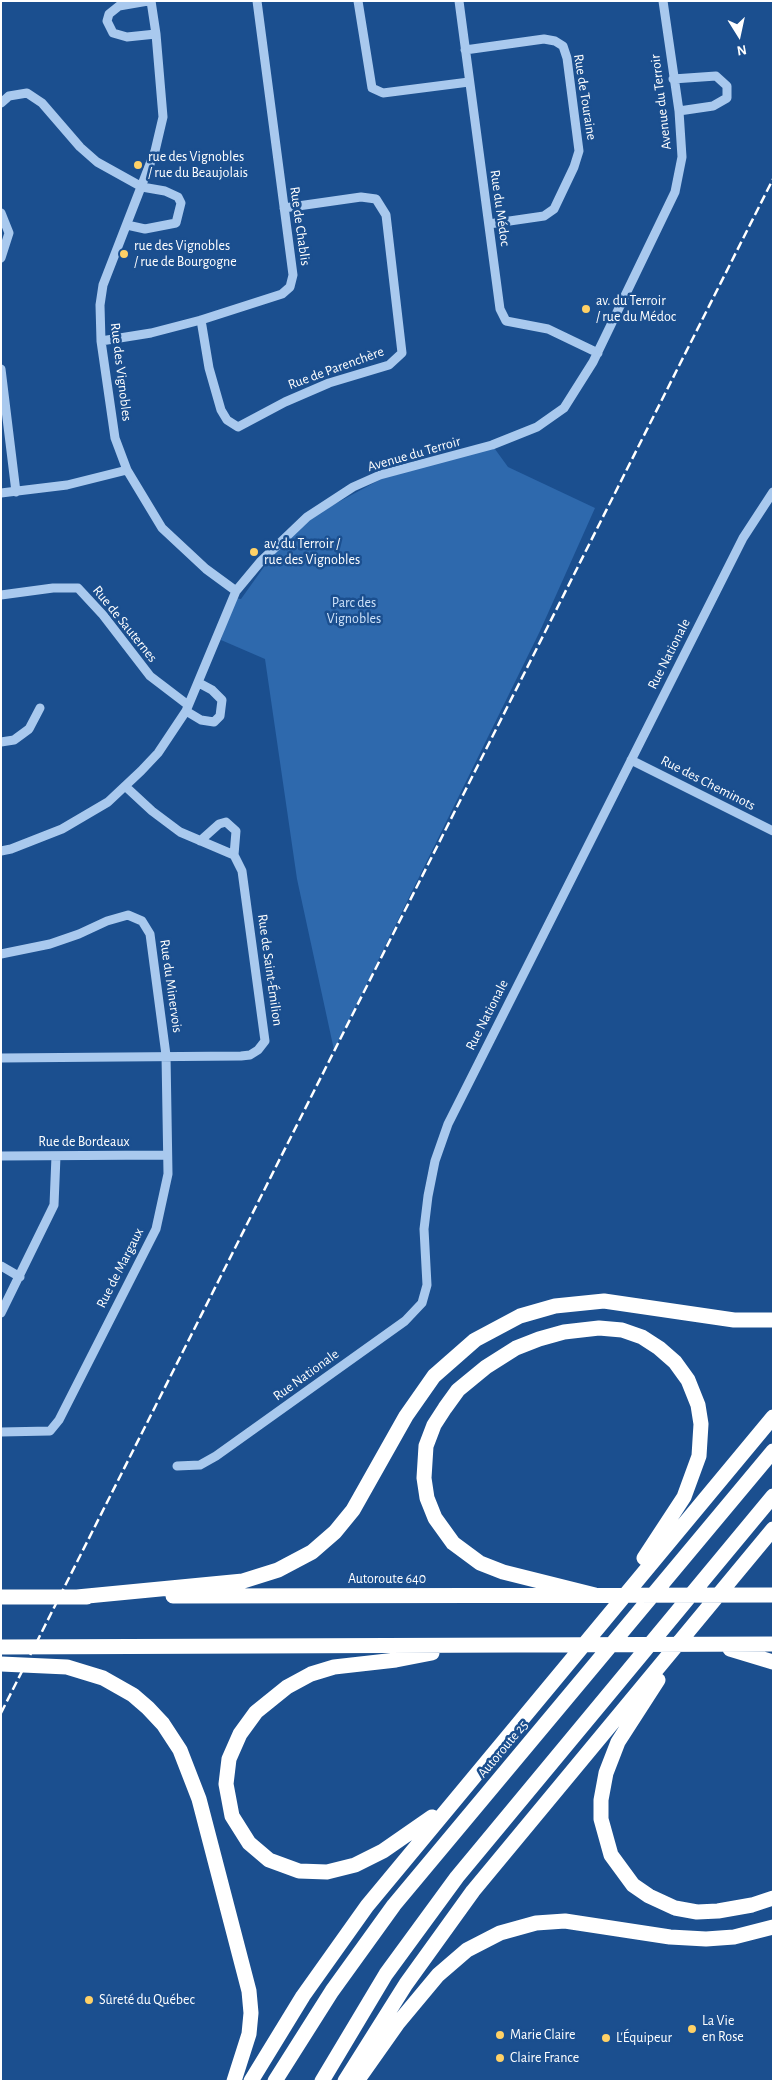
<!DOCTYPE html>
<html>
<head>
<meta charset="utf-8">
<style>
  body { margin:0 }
  #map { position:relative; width:774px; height:2082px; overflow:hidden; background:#1b4f8f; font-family:"Alegreya Sans",sans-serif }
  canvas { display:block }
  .frame { position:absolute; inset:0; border:2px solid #fff; pointer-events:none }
  .north { position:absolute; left:714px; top:10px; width:50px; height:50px; -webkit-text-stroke:4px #1b4f8f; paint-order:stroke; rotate:170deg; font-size:14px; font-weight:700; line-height:20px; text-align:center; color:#fff }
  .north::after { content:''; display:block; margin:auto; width:18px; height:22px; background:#fff; clip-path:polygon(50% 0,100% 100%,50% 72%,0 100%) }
</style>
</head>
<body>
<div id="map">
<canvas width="774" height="2082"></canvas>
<div class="frame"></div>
<div class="north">N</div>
</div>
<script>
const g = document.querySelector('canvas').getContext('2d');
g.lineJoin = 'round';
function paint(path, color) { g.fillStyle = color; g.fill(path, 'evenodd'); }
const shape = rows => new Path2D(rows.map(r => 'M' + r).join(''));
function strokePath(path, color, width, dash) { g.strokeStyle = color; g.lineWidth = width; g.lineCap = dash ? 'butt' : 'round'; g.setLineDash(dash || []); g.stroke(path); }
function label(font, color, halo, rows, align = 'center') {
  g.font = font + ' "Alegreya Sans",sans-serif'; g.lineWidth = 5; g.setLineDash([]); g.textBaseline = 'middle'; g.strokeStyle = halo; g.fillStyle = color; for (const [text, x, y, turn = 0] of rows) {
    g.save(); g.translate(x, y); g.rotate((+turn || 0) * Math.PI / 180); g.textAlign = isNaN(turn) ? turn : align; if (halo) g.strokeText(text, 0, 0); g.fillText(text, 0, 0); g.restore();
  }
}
const green = shape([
  [492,445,508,467,595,508,540,631,334,1050,297,879,265,659,221,640,234,598,241,599,286,536,331,506,383,478]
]);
const minor = shape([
  [148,1,119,6,109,14,107,21,113,33,127,37,156,34],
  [151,1,156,34,163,117,155,151,103,285,100,305,101,341,115,438,127,470,162,528,206,569,236,591],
  [358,1,372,88,383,93,469,82],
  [459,1,500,309,506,321,548,329,598,353],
  [465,50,544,39,555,41,563,46,567,58,579,151,574,167,554,209,544,216,489,224],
  [673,79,716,76,727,86,727,98,713,106,679,111],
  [1,103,9,96,27,93,42,103,80,147,97,162,142,187,165,191,178,197,181,203,176,223,145,229,127,225],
  [1,213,9,233,1,258],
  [201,320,209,368,221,410,227,420,238,427,285,402,329,383,389,365,402,353,386,215,376,199,361,197,284,208],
  [101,341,151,333,201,320,282,294,290,287,293,275,257,1],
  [1,369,16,492],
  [1,493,67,485,127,470],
  [1,595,53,588,78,588,103,615,150,676,188,705],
  [186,711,201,720,214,722,220,716,222,700,212,690,199,683],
  [1,742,14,740,29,729,40,708],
  [631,760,773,831],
  [200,841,219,824,226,822,236,831,234,855],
  [1,851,11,849,62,829,108,802,141,771,158,753,186,711,236,591,261,561,307,517,353,487,380,475,492,445,537,427,564,408,593,362,675,192,682,157,679,111,663,1],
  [1,954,50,944,79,934,107,921,128,915,142,921,150,934,166,1055,168,1174,156,1229,59,1420,50,1431,1,1432],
  [1,1058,241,1056,250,1055,258,1050,265,1041,242,871,234,855,180,832,152,811,125,786],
  [1,1156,167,1155],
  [1,1266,20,1277],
  [1,1313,54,1205,56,1156],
  [177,1466,200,1465,216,1456,405,1321,422,1303,427,1285,424,1229,428,1196,435,1161,448,1124,743,538,773,492]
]);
const highway = shape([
  [595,1595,503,1572,480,1563,453,1543,435,1518,427,1498,424,1478,426,1446,434,1425,445,1408,458,1390,486,1367,516,1348,539,1339,564,1332,599,1328,622,1330,642,1337,659,1348,675,1362,688,1380,698,1405,701,1424,699,1456,684,1497,644,1558],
  [173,1596,773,1595],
  [1,1597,87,1597],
  [77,1597,243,1581,278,1570,312,1552,335,1532,353,1510,406,1416,434,1376,475,1340,520,1316,555,1306,604,1301,734,1320,773,1320],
  [1,1647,773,1644],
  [730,1649,773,1662],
  [1,1664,67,1667,103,1678,133,1695,148,1708,163,1724,180,1750,199,1799,249,1991,251,2013,249,2034,234,2081],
  [658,1680,618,1742,606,1773,601,1800,601,1819,611,1855,633,1885,649,1896,675,1908,697,1912,718,1911,752,1905,773,1898],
  [432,1817,383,1851,355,1865,327,1872,299,1871,269,1860,249,1843,232,1816,226,1784,229,1759,240,1734,256,1712,287,1687,311,1674,334,1667,396,1660,432,1653],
  [251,2081,303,1996,367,1906,773,1417],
  [275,2081,332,1991,394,1905,773,1451],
  [322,2081,386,1974,457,1877,773,1496],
  [345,2081,406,1984,473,1891,773,1529],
  [357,2081,398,2023,438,1975,467,1950,500,1933,536,1923,565,1921,670,1937,706,1939,734,1937,773,1927]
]);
const rail = shape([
  [1,1713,773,179]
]);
const markers = [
  [138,165,5,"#ffd166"],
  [124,254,5,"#ffd166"],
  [586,309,5,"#ffd166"],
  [254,552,5,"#ffd166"],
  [89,2000,5,"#ffd166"],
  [692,2029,5,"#ffd166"],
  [500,2035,5,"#ffd166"],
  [606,2038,5,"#ffd166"],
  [500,2058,5,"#ffd166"]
];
const streetNames = [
  ["Rue de Touraine",585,97,81],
  ["Avenue du Terroir",661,102,-97],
  ["Rue du Médoc",500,208,82],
  ["Rue de Chablis",300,226,82],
  ["Rue de Parenchère",336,368,-20],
  ["Rue des Vignobles",121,372,83],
  ["Avenue du Terroir",414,454,-16],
  ["Rue de Sauternes",125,624,51],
  ["Rue Nationale",669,654,-63],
  ["Rue des Cheminots",708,783,27],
  ["Rue de Saint-Émilion",270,970,82],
  ["Rue du Minervois",171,986,82],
  ["Rue Nationale",487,1015,-63],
  ["Rue de Bordeaux",84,1142],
  ["Rue de Margaux",120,1268,-63],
  ["Rue Nationale",306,1375,-36],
  ["Autoroute 640",387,1579],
  ["Autoroute 25",503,1749,-50]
];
const poiNames = [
  ["rue des Vignobles",148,157],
  ["/ rue du Beaujolais",148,173],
  ["rue des Vignobles",134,246],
  ["/ rue de Bourgogne",134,262],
  ["av. du Terroir",596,301],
  ["/ rue du Médoc",596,317],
  ["av. du Terroir /",264,544],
  ["rue des Vignobles",264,560],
  ["Sûreté du Québec",99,2000],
  ["La Vie",702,2021],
  ["en Rose",702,2037],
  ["Marie Claire",510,2035],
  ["L'Équipeur",616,2038],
  ["Claire France",510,2058]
];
const parkNames = [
  ["Parc des",354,603],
  ["Vignobles",354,619]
];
paint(green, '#2e69ad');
strokePath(minor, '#a9c9ee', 9);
strokePath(highway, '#fff', 15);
strokePath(rail, '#fff', 2.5, [9, 4]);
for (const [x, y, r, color] of markers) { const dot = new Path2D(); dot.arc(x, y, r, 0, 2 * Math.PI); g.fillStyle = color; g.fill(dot); strokePath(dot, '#1b4f8f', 2); }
label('14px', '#fff', '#1b4f8f', streetNames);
label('14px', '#fff', '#1b4f8f', poiNames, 'left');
label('14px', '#cfe3fa', '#1b4f8f', parkNames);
</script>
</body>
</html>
